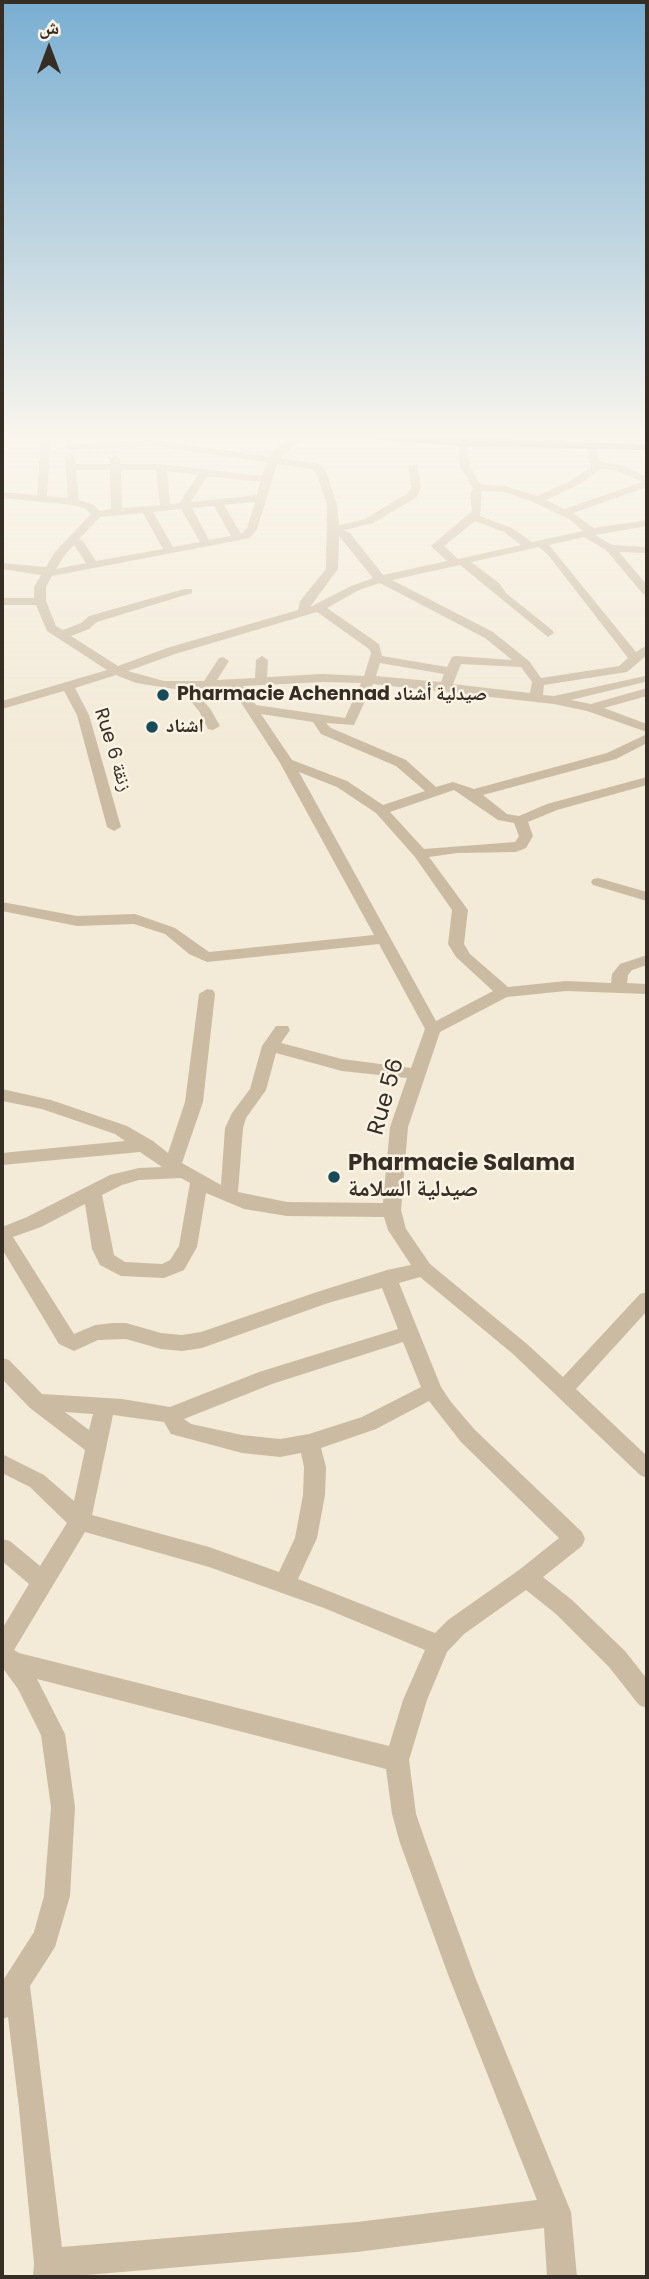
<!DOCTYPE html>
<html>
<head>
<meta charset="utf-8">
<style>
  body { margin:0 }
  #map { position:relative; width:649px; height:2279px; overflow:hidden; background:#f3ead7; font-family:Poppins,"Noto Naskh Arabic",sans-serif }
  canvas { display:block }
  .frame { position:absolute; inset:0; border:4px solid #362d25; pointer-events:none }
  .north { position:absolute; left:14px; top:14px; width:70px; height:70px; -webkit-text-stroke:5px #faf3e4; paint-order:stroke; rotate:0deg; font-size:19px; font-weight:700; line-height:28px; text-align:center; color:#362d25 }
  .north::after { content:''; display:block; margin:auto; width:24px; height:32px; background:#362d25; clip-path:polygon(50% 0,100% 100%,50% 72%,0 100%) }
</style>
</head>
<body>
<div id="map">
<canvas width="649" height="2279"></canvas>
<div class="frame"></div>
<div class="north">ش</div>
</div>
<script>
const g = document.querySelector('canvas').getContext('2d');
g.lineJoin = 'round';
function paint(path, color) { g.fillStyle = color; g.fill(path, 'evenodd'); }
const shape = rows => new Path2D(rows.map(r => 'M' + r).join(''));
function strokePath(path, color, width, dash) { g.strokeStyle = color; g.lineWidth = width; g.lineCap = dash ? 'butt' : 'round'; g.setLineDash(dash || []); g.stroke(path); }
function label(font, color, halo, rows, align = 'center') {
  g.font = font + ' Poppins,"Noto Naskh Arabic",sans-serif'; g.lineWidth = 5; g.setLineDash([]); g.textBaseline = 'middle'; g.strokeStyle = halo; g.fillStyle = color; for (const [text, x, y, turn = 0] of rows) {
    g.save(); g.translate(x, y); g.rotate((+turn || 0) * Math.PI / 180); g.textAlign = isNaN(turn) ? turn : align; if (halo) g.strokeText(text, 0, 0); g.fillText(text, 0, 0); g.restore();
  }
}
const green = shape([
  [469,435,647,435,647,442,470,440]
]);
const minor = shape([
  [41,435,51,435,47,496,68,498,65,457,70,454,75,457,76,464,110,464,110,458,115,455,120,458,120,464,161,464,262,476,267,462,153,446,70,450,66,449,66,445,153,440,270,457,274,450,294,435,306,435,280,458,319,464,326,471,337,505,339,525,365,519,408,493,411,487,408,466,417,464,421,487,417,497,373,523,344,530,350,533,383,575,447,561,431,546,472,511,470,494,473,488,460,467,457,441,466,443,470,467,481,485,506,486,537,496,572,480,591,467,586,446,591,443,596,446,600,462,621,465,647,477,647,487,573,513,594,528,647,520,647,526,595,535,612,545,647,547,647,553,619,552,647,585,647,595,643,594,606,550,584,537,549,545,636,652,647,645,647,655,627,672,544,685,543,695,554,696,645,676,645,682,571,700,591,704,647,688,647,696,604,708,647,724,647,732,587,711,554,704,373,684,354,725,326,723,331,728,406,760,436,787,453,782,474,789,607,753,647,734,647,743,616,759,483,795,507,814,519,816,547,804,647,777,647,785,557,810,528,822,533,836,526,848,516,852,457,853,429,857,468,910,464,944,470,954,508,987,566,981,611,983,612,974,620,964,647,955,647,965,632,970,628,975,627,983,647,984,647,994,566,991,507,997,440,1032,408,1127,401,1210,406,1229,430,1264,527,1344,563,1377,640,1294,647,1292,647,1311,576,1389,647,1456,647,1478,640,1475,513,1354,420,1277,399,1283,441,1387,451,1402,475,1430,582,1532,585,1539,582,1546,543,1577,572,1600,625,1651,647,1679,647,1708,639,1705,609,1667,556,1614,526,1590,464,1634,447,1652,427,1700,409,1760,416,1814,426,1843,475,1977,571,2212,577,2277,547,2277,544,2228,357,2252,63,2277,33,2277,34,2263,19,2108,8,2017,2,2019,2,1982,34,1932,44,1896,51,1807,41,1735,18,1689,2,1667,2,1629,29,1584,2,1561,2,1539,10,1541,40,1566,67,1523,30,1487,2,1473,2,1454,44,1475,74,1501,85,1450,30,1408,2,1379,2,1358,9,1360,42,1394,122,1399,170,1407,259,1372,398,1329,382,1288,328,1303,202,1348,182,1351,161,1349,126,1339,98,1340,74,1351,59,1344,2,1249,2,1227,27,1217,110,1175,139,1168,162,1167,140,1152,2,1165,2,1153,125,1141,115,1134,42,1109,2,1101,2,1089,51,1100,127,1126,153,1141,168,1153,185,1102,199,994,207,989,213,990,215,994,203,1102,182,1163,221,1185,225,1128,232,1113,250,1089,262,1046,276,1026,288,1026,290,1030,281,1043,342,1059,411,1068,425,1029,379,944,207,962,189,954,165,934,134,924,77,926,2,911,2,902,77,916,135,914,175,928,209,952,374,935,280,763,231,687,194,689,211,710,220,726,213,730,208,729,199,711,181,690,136,683,116,675,75,688,89,715,121,827,114,831,107,827,77,715,64,691,2,709,2,701,107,670,47,631,36,605,2,605,2,598,34,598,34,587,41,575,2,569,2,563,46,567,55,552,91,514,86,509,73,505,2,498,2,492,37,495,41,435],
  [277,464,312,469,317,474,327,505,326,569,300,601,298,610,167,648,118,666,71,636,89,629,97,622,192,593,192,589,184,589,89,616,81,623,63,630,56,626,46,601,46,587,52,576,250,538,257,529,277,464],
  [601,469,615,470,642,482,564,509,546,500,580,484,601,469],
  [76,470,110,470,111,509,100,511,94,505,79,500,76,470],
  [121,470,156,470,160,505,122,508,121,470],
  [167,471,198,475,179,503,170,504,167,471],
  [207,476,260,482,257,495,191,502,207,476],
  [482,491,505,492,533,502,569,519,583,531,532,542,512,528,480,516,482,491],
  [255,502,247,528,241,534,224,505,255,502],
  [214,506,231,536,209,540,192,508,214,506],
  [181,509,200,542,173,547,153,512,181,509],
  [143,513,163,549,96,561,83,541,79,539,100,517,143,513],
  [475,521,504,532,521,545,458,559,444,546,475,521],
  [339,536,373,578,351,586,310,607,338,569,339,536],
  [74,545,86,563,56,569,64,556,74,545],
  [539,547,549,556,628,658,619,666,541,678,529,661,493,632,392,580,460,565,548,637,554,633,552,630,506,593,499,583,471,562,539,547],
  [380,583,485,638,512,660,456,656,452,657,447,667,382,656,379,644,327,608,359,590,380,583],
  [317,612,369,649,371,653,364,676,323,674,267,677,268,660,262,656,256,660,255,678,217,680,229,661,223,657,219,658,204,681,164,681,128,671,175,654,317,612],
  [380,663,444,674,441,682,376,676,380,663],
  [461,664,521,667,532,682,530,693,453,684,461,664],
  [323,682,361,683,345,718,256,705,243,686,323,682],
  [261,714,313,722,321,734,396,766,425,791,383,805,347,781,292,760,261,714],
  [299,772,337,787,376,813,415,857,452,910,448,944,456,957,493,991,436,1021,299,772],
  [454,790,498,820,514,823,519,836,515,842,424,849,390,812,454,790],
  [276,1053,342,1071,407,1078,390,1127,383,1203,287,1202,238,1192,243,1128,246,1118,266,1090,276,1053],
  [181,1178,190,1183,179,1246,170,1260,162,1264,125,1262,114,1255,102,1195,122,1185,139,1180,181,1178],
  [206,1193,244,1209,287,1216,384,1217,388,1230,411,1265,387,1270,317,1292,201,1332,182,1335,161,1333,126,1323,113,1323,95,1325,74,1334,13,1237,41,1227,85,1204,92,1249,100,1265,121,1276,164,1278,184,1270,197,1247,206,1193],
  [403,1342,421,1387,362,1417,309,1434,280,1439,242,1435,191,1424,184,1419,272,1384,403,1342],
  [429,1401,461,1442,559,1538,519,1570,448,1620,435,1633,298,1579,317,1538,325,1495,326,1467,321,1448,376,1429,429,1401],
  [65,1412,93,1414,89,1430,65,1412],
  [113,1415,164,1422,171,1434,242,1453,280,1457,301,1453,304,1467,303,1495,295,1538,279,1572,209,1547,92,1515,113,1415],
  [85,1532,209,1567,324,1608,425,1650,403,1700,389,1746,19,1653,14,1650,85,1532],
  [37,1679,386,1769,392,1814,400,1843,449,1977,537,2200,357,2222,62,2247,30,1986,55,1947,70,1896,75,1807,65,1734,37,1679],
  [598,878,647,892,647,901,593,885,591,882,593,879,598,878]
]);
const major = shape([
  [352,435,647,444,647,450,461,446,357,438,352,435]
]);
const markers = [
  [163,695,7,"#184b5a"],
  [152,727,7,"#184b5a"],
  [334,1177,7,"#184b5a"]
];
const farPoinames = [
  ["Pharmacie Achennad صيدلية أشناد",177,695],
  ["اشناد",166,727]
];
const farStreetnames = [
  ["Rue 6 زنقة",112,750,73]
];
const streetNames = [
  ["Rue 56",387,1097,-74]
];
const poiNames = [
  ["Pharmacie Salama",348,1164],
  ["صيدلية السلامة",348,1190]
];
paint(green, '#adc296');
paint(minor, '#cbbba3');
paint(major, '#796755');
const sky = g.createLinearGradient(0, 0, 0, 754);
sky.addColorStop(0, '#79aed2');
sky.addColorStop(0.58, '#faf6ed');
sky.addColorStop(1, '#faf6ed00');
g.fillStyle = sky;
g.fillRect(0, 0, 649, 754);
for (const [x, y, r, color] of markers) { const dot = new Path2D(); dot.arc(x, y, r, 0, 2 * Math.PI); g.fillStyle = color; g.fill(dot); strokePath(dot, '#faf3e4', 2.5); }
label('bold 19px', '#362d25', '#faf3e4', farPoinames, 'left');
label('19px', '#362d25', '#faf3e4', farStreetnames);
label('23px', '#362d25', '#faf3e4', streetNames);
label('bold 23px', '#362d25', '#faf3e4', poiNames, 'left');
</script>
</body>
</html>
